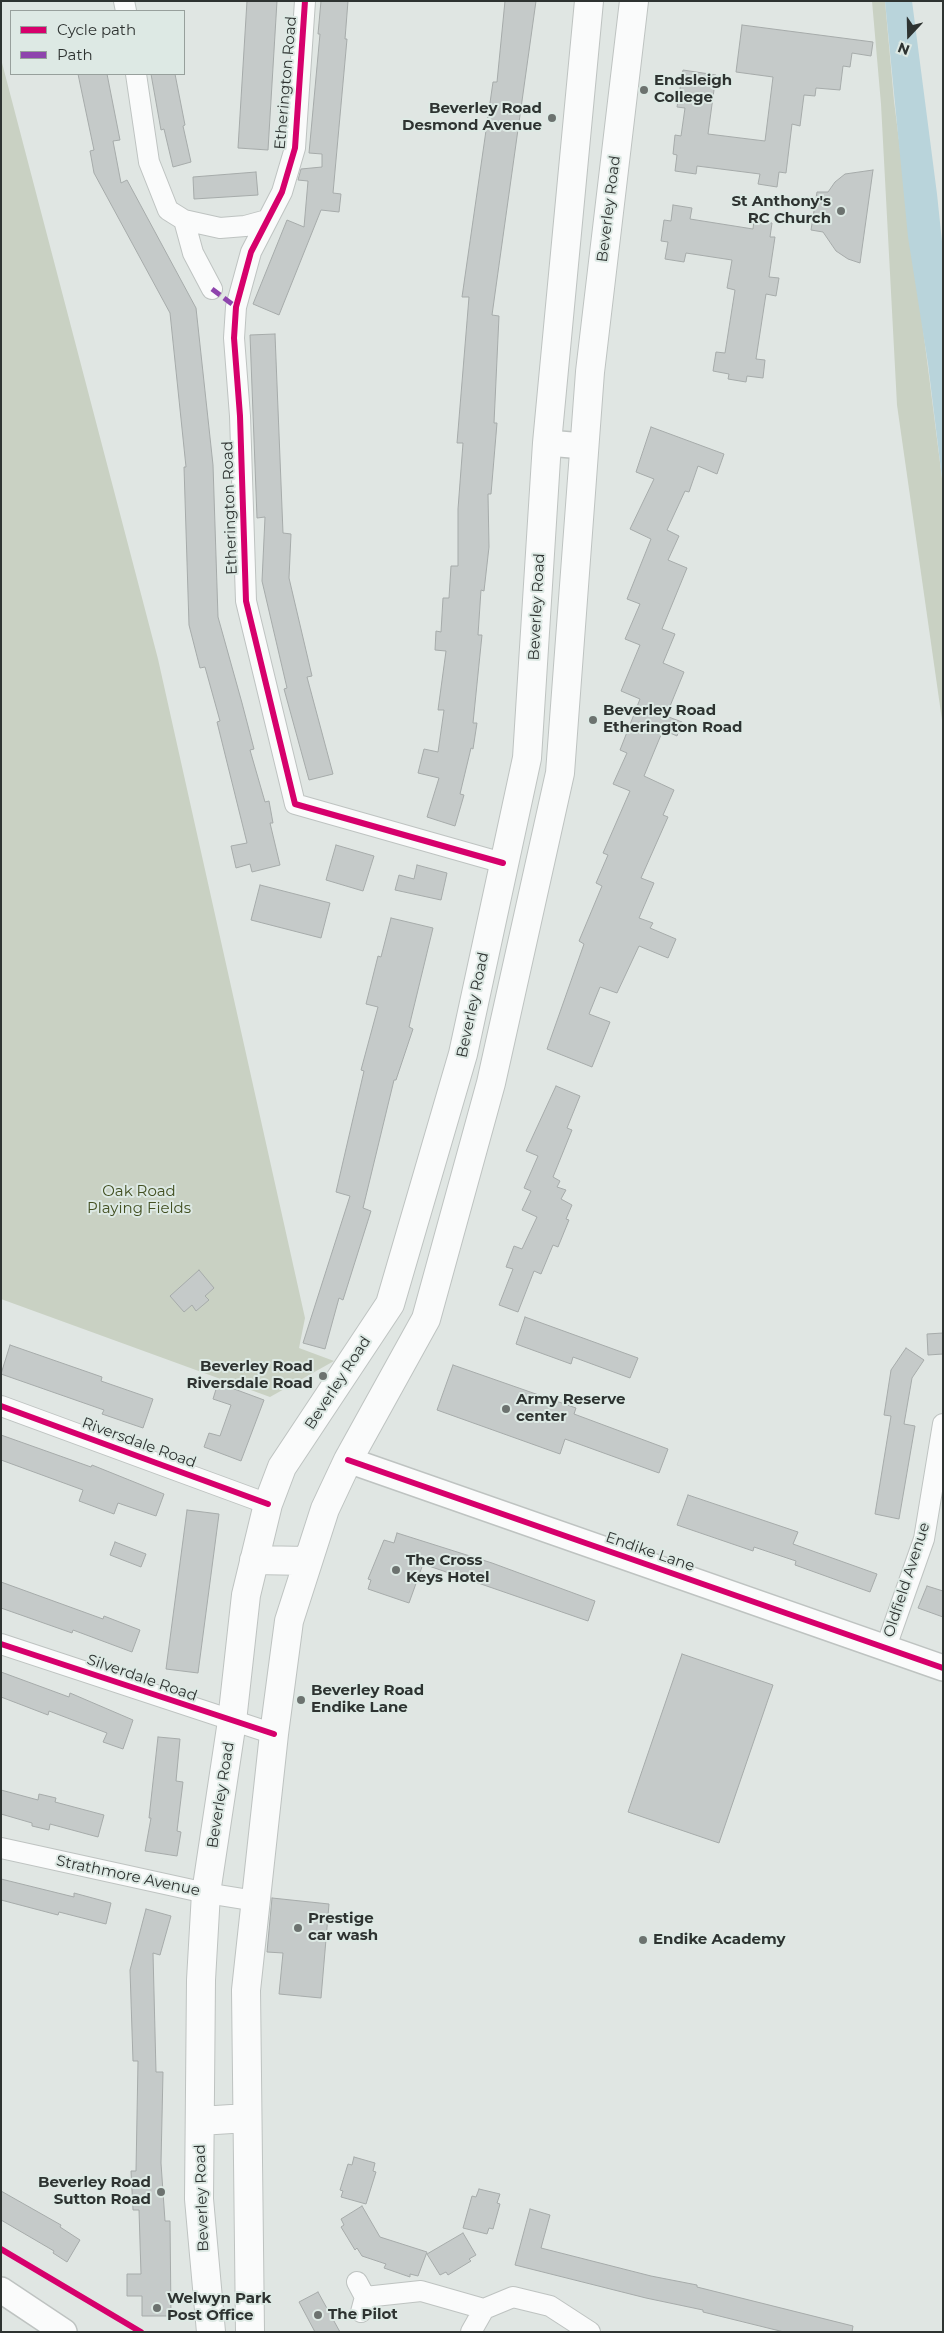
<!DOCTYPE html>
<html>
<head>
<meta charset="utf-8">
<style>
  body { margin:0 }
  #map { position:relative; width:944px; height:2333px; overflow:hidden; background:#e0e6e3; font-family:Montserrat,sans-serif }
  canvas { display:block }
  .frame { position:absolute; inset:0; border:2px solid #2e3331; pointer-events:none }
  .legend { position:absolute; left:10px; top:10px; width:175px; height:65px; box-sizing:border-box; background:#dde9e4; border:1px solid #97a09c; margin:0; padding:6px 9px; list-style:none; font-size:15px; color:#2e3331 }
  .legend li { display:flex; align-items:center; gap:10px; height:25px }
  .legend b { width:25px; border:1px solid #97a09c }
  .north { position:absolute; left:884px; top:10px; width:50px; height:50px; -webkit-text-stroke:4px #dde9e4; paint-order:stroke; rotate:201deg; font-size:14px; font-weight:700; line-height:20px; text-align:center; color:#2e3331 }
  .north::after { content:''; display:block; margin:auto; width:18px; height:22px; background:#2e3331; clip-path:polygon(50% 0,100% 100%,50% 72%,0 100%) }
</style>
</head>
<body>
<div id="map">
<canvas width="944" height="2333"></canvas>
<div class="frame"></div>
<ul class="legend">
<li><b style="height:6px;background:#d6006c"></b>Cycle path</li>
<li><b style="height:6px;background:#8e44ad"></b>Path</li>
</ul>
<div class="north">N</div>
</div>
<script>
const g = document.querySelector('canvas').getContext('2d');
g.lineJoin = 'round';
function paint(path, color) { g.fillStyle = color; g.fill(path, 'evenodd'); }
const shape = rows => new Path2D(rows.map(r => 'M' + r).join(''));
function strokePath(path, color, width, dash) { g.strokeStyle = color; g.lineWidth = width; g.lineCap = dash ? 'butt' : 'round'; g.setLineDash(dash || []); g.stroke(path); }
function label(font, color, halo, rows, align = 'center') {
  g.font = font + ' Montserrat,sans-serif'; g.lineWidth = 4; g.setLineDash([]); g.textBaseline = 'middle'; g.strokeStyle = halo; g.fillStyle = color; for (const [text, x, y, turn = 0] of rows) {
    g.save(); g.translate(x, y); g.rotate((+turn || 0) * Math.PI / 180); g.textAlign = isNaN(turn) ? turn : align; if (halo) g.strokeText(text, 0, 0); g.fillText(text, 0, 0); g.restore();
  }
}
const green = shape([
  [872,1,885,1,894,101,943,486,943,727,897,405,881,104],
  [1,59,158,659,305,1318,299,1348,334,1361,270,1397,1,1299]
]);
const water = shape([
  [885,1,912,1,937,194,943,251,943,486,928,364,908,237]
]);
const building = shape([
  [247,1,277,1,268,150,238,148,247,1],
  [321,1,348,1,345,39,347,39,333,193,341,194,339,212,321,210,279,315,253,304,287,220,304,227,308,181,298,180,301,169,322,167,322,154,309,153,320,34,318,34,321,1],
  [505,1,536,1,492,315,499,316,494,423,497,423,491,494,488,494,489,547,484,591,481,590,478,635,482,635,473,723,477,723,473,749,471,748,460,794,464,795,455,826,427,817,439,778,418,773,424,749,438,752,444,710,438,710,446,651,435,650,436,631,441,632,443,598,449,598,451,566,458,566,458,509,463,443,457,443,469,297,462,297,493,82,497,82,505,1],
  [742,25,873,42,871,56,852,53,850,67,843,66,840,90,816,88,815,96,804,95,800,126,792,124,786,173,779,172,777,187,758,184,760,174,697,166,696,174,675,171,677,155,673,154,675,135,681,136,685,108,677,107,683,70,716,75,708,134,765,141,773,77,736,72,742,25],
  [78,74,107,74,120,140,113,141,121,183,127,180,196,308,213,465,218,617,242,703,254,749,250,750,265,802,269,801,273,823,270,823,280,865,252,872,250,864,236,868,231,846,247,843,217,722,220,721,205,667,200,668,189,625,184,467,186,467,170,313,94,173,90,151,94,150,78,74],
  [151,74,175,74,185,125,183,126,191,162,173,167,164,129,161,130,151,74],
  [873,170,860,263,848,259,836,251,823,232,811,230,817,192,828,192,835,182,845,174,873,170],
  [256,172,258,195,194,199,193,177,256,172],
  [673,205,692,208,690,219,753,229,754,220,772,223,770,237,775,237,769,277,779,278,776,296,766,294,756,359,765,360,763,378,747,376,746,382,728,379,729,374,713,371,716,352,725,353,735,290,727,288,732,260,686,253,684,262,665,259,668,242,661,241,664,220,671,221,673,205],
  [275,334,283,533,291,534,289,578,312,676,307,677,333,774,309,780,284,689,287,688,262,581,265,517,257,518,250,335,275,334],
  [651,427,724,454,717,474,698,466,689,492,685,491,667,530,679,536,668,560,687,568,662,629,675,634,663,663,684,672,666,716,682,722,677,736,663,730,644,776,674,790,663,815,668,817,641,878,654,883,639,918,653,923,650,928,676,939,668,958,639,946,617,993,600,987,589,1014,610,1022,592,1067,547,1049,584,944,579,941,602,886,596,883,608,855,603,853,630,791,613,784,627,753,620,750,640,699,621,691,640,645,625,639,640,604,627,599,651,539,630,529,654,479,636,472,651,427],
  [336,845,374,856,363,891,326,880,336,845],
  [417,865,447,873,441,900,395,890,399,875,414,879,417,865],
  [260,885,330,903,321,938,251,920,260,885],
  [391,918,433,928,409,1027,413,1029,396,1080,394,1080,363,1208,371,1211,343,1300,339,1298,325,1349,303,1343,350,1196,336,1192,364,1071,361,1070,378,1007,366,1004,378,956,381,957,391,918],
  [556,1086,580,1096,567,1128,572,1130,553,1177,560,1181,557,1187,566,1190,561,1199,572,1205,566,1219,569,1220,558,1247,553,1245,541,1274,534,1271,518,1312,499,1305,513,1269,506,1267,514,1246,522,1249,537,1217,522,1210,531,1191,524,1188,538,1156,526,1151,556,1086],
  [199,1270,214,1288,205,1296,209,1300,196,1311,192,1305,184,1312,170,1296,199,1270],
  [525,1317,638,1358,630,1378,573,1357,571,1364,516,1344,525,1317],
  [943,1333,943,1354,928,1355,927,1334,943,1333],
  [10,1345,102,1377,101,1381,153,1399,143,1428,102,1414,104,1410,1,1374,10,1345],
  [906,1348,924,1360,912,1378,904,1424,915,1426,899,1519,875,1514,891,1416,884,1415,891,1370,906,1348],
  [453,1365,576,1408,574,1414,668,1449,659,1473,565,1439,560,1454,437,1410,453,1365],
  [218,1383,264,1400,241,1461,204,1447,209,1433,220,1436,231,1405,213,1399,218,1383],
  [1,1435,91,1467,92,1465,164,1494,156,1516,118,1503,114,1514,79,1501,83,1490,1,1460,1,1435],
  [688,1495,798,1532,793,1544,877,1574,870,1592,795,1565,796,1561,754,1547,753,1551,677,1525,688,1495],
  [187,1510,219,1514,198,1673,166,1669,187,1510],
  [397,1533,492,1563,595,1601,588,1621,423,1564,409,1603,368,1589,371,1580,368,1579,384,1540,394,1543,397,1533],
  [115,1542,146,1554,141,1567,110,1555,115,1542],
  [1,1582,103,1619,104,1616,140,1630,132,1652,73,1630,72,1633,1,1608,1,1582],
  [927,1586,943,1591,943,1617,918,1608,927,1586],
  [682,1654,773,1685,719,1843,628,1812,682,1654],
  [1,1672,69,1697,70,1693,133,1720,123,1749,103,1742,107,1733,49,1711,48,1715,1,1697,1,1672],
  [158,1737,180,1739,176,1781,183,1782,177,1831,181,1832,177,1856,145,1851,151,1818,149,1818,158,1737],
  [1,1790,38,1800,39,1794,56,1798,55,1802,104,1815,98,1837,50,1824,49,1830,32,1826,32,1823,1,1814,1,1790],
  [1,1879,74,1897,74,1893,111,1903,106,1924,59,1912,58,1915,1,1900,1,1879],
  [272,1898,329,1904,321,1998,279,1994,283,1953,267,1952,272,1898],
  [146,1909,171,1916,160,1955,153,1953,156,2072,163,2072,161,2163,165,2221,170,2221,171,2316,142,2316,142,2296,127,2296,127,2274,141,2274,139,2210,133,2210,131,2171,136,2171,138,2061,133,2061,130,1970,146,1909],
  [354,2157,375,2163,373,2171,376,2172,366,2204,341,2197,343,2191,340,2190,348,2164,352,2165,354,2157],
  [479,2189,500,2194,497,2203,500,2204,493,2229,489,2228,487,2234,463,2228,472,2196,476,2197,479,2189],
  [1,2191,61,2225,60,2227,80,2240,67,2262,53,2253,54,2251,1,2220,1,2191],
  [362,2206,380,2237,427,2252,418,2276,410,2274,410,2277,384,2268,386,2264,362,2256,357,2248,355,2250,341,2227,344,2225,341,2219,362,2206],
  [530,2209,550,2215,541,2248,651,2276,697,2285,697,2287,853,2326,852,2332,784,2332,703,2312,703,2310,646,2298,515,2265,530,2209],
  [463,2233,476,2255,469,2259,471,2261,448,2275,446,2272,440,2275,427,2254,463,2233],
  [318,2292,340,2332,315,2332,299,2302,318,2292]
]);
const minor = shape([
  [124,1,126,11],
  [305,1,295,148,282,192,251,252,236,307,234,338,240,416,246,601,295,804,503,863],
  [136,74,149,162,168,210,184,220,220,228,245,226,267,220],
  [184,220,193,253,212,289],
  [1,1406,268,1504],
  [1,1644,274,1734],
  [886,1647,924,1539,943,1424],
  [1,1848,206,1893,256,1901],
  [357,2282,365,2297,361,2312],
  [365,2297,421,2291,484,2309],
  [471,2332,484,2309,513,2297,550,2306,590,2332]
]);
const tertiary = shape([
  [547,443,584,446],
  [348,1460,943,1668],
  [1,2290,64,2332]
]);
const primary = shape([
  [254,1560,308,1561],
  [200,2121,247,2118],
  [211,2332,199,2199,201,1980,206,1893,232,1721,246,1595,268,1504,282,1467,390,1304,463,1054,527,758,547,443,589,1],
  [250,2332,246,1990,274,1734,289,1621,325,1509,348,1460,426,1319,491,1083,560,773,590,372,634,1]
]);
const quiet = shape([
  [212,289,236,307]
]);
const cycleway = shape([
  [305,1,295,148,282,192,251,252,236,307,234,338,240,416,246,601,295,804,503,863],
  [1,1406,268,1504],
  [348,1460,943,1668],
  [1,1644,274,1734],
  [1,2249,141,2332]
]);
const markers = [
  [644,90,5,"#6c726f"],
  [552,118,5,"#6c726f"],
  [841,211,5,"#6c726f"],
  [593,720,5,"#6c726f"],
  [323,1376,5,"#6c726f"],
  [506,1409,5,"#6c726f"],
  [396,1570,5,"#6c726f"],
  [301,1700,5,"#6c726f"],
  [298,1928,5,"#6c726f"],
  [643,1940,5,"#6c726f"],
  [161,2192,5,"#6c726f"],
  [157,2308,5,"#6c726f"],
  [318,2315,5,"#6c726f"]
];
const poiNames = [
  ["Endsleigh",654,81],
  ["College",654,98],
  ["Beverley Road",542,109,"right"],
  ["Desmond Avenue",542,126,"right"],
  ["St Anthony's",831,202,"right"],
  ["RC Church",831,219,"right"],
  ["Beverley Road",603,711],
  ["Etherington Road",603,728],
  ["Beverley Road",313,1367,"right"],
  ["Riversdale Road",313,1384,"right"],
  ["Army Reserve",516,1400],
  ["center",516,1417],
  ["The Cross",406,1561],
  ["Keys Hotel",406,1578],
  ["Beverley Road",311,1691],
  ["Endike Lane",311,1708],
  ["Prestige",308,1919],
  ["car wash",308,1936],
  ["Endike Academy",653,1940],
  ["Beverley Road",151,2183,"right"],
  ["Sutton Road",151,2200,"right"],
  ["Welwyn Park",167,2299],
  ["Post Office",167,2316],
  ["The Pilot",328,2315]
];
const streetNames = [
  ["Etherington Road",286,83,-85],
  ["Beverley Road",609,209,-83],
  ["Etherington Road",230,508,-92],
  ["Beverley Road",537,607,-87],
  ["Beverley Road",473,1005,-78],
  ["Beverley Road",338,1383,-57],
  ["Riversdale Road",139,1443,20],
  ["Endike Lane",650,1552,19],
  ["Oldfield Avenue",907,1580,-72],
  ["Silverdale Road",142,1678,19],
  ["Beverley Road",221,1795,-81],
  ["Strathmore Avenue",128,1876,12],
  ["Beverley Road",202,2198,-92]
];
const parkNames = [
  ["Oak Road",139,1192],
  ["Playing Fields",139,1209]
];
paint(green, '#c9d1c3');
paint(water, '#b9d4db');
paint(building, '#c5cac9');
strokePath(building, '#a6abaa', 1);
strokePath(minor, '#bec3c1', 22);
strokePath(tertiary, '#bec3c1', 28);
strokePath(primary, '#bec3c1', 30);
strokePath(minor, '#fafbfb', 20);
strokePath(tertiary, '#fafbfb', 25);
strokePath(primary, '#fafbfb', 28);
strokePath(quiet, '#8e44ad', 5, [10, 5]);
strokePath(cycleway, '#d6006c', 6);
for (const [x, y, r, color] of markers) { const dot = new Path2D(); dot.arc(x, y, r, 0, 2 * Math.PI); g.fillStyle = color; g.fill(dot); strokePath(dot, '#dde9e4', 2); }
label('bold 15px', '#2e3331', '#dde9e4', poiNames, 'left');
label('15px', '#2e3331', '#dde9e4', streetNames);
label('15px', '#424f21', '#dde9e4', parkNames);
</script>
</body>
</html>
